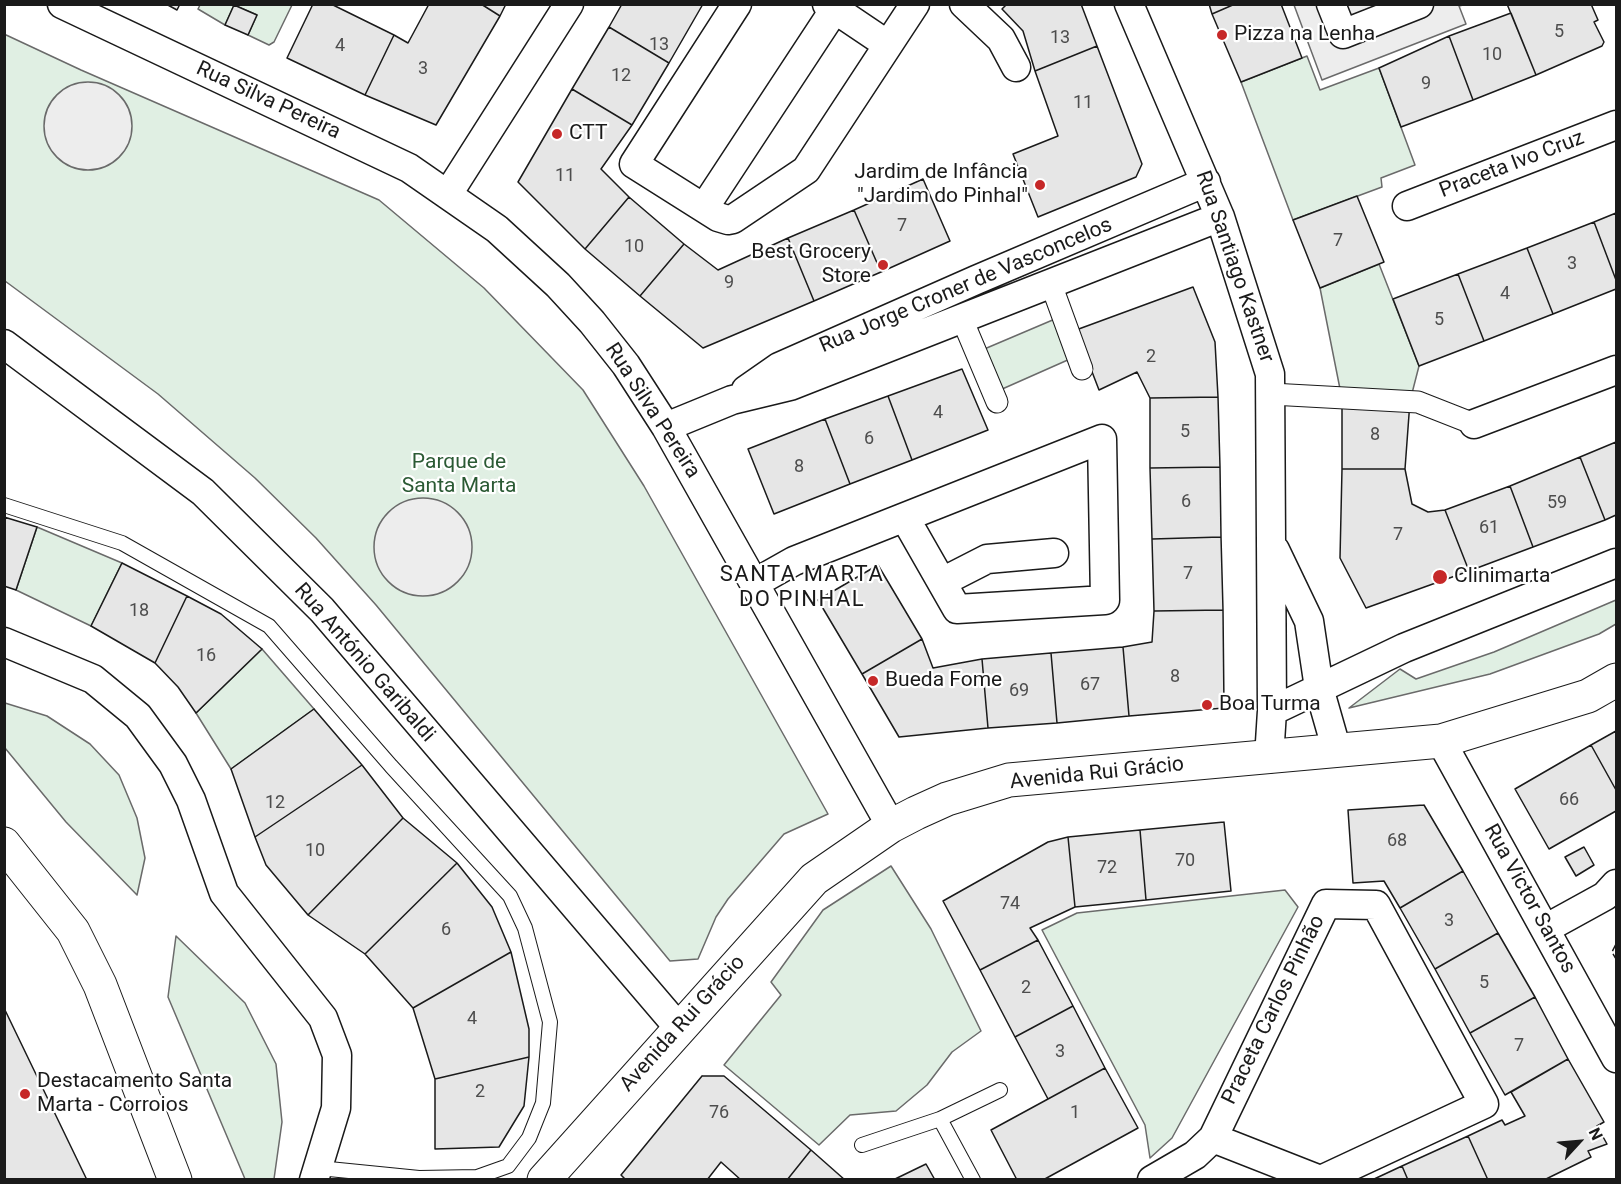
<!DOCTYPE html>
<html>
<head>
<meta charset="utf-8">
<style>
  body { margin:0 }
  #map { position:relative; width:1621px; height:1184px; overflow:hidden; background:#fff; font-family:Roboto,sans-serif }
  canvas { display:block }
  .frame { position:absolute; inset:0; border:6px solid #1a1a1a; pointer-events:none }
  .north { position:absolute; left:1549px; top:1112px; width:60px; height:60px; -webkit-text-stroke:4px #fff; paint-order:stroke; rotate:64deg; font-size:16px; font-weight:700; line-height:24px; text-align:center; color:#1a1a1a }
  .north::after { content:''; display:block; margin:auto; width:21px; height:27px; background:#1a1a1a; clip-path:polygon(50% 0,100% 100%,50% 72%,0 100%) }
</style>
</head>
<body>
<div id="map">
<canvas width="1621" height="1184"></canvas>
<div class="frame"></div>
<div class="north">N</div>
</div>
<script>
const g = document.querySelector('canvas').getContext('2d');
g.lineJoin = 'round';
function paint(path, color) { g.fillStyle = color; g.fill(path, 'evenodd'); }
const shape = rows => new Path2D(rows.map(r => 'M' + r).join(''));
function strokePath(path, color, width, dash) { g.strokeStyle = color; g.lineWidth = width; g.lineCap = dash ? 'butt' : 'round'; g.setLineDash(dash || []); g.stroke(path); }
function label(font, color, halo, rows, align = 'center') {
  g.font = font + ' Roboto,sans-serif'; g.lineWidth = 4.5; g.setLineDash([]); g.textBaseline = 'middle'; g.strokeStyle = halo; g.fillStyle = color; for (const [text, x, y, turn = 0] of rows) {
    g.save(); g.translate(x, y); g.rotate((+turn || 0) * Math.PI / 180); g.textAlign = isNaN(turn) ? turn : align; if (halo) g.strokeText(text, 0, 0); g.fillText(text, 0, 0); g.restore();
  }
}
const green = shape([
  [200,5,292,5,274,42,269,45,248,35,257,15,234,5,225,25,198,9,200,5],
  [4,34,81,70,379,200,484,288,583,390,644,486,828,814,784,834,728,899,716,917,698,959,670,961,376,605,316,538,255,478,158,394,5,281,4,34],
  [1307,56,1320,90,1379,68,1415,165,1381,178,1382,187,1293,220,1241,82,1307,56],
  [1379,264,1419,366,1410,401,1342,399,1320,288,1379,264],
  [1055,319,1070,359,1000,390,982,350,1055,319],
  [37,527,122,563,91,626,16,590,37,527],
  [1616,600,1616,624,1599,634,1490,674,1349,708,1400,669,1416,679,1494,652,1616,600],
  [262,649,314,709,231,769,196,713,262,649],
  [5,703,47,716,90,744,119,775,137,818,145,858,137,895,66,822,5,748,5,703],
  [891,866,931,929,981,1031,952,1052,927,1085,896,1111,850,1115,819,1145,724,1065,781,995,771,982,823,910,891,866],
  [1285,890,1298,907,1172,1138,1150,1158,1145,1125,1042,930,1077,913,1285,890],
  [176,936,245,1003,276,1064,282,1122,274,1179,245,1179,168,997,176,936]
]);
const parking = shape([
  [1294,5,1463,5,1459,6,1466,24,1322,80,1294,5],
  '44 126a44 44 0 1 1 88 0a44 44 0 1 1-88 0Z',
  '374 547a49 49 0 1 1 98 0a49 49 0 1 1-98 0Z'
]);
const building = shape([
  [166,4,180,4,177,10,166,4],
  [313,4,331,4,394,35,365,95,287,58,313,4],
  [429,4,481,4,500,16,436,125,365,95,394,35,408,43,429,4],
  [481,4,506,4,500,16,481,4],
  [622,4,703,4,669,63,609,27,622,4],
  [1007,4,1081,4,1097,46,1035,71,1023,31,1002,9,1007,4],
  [1209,4,1235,4,1212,14,1209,4],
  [1235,4,1281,4,1302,58,1241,82,1212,14,1235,4],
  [1507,4,1591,4,1598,20,1594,22,1604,42,1602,46,1536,75,1507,4],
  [234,5,257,15,248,35,225,25,234,5],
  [1511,13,1536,75,1473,100,1449,36,1511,13],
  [609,27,669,63,632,125,572,89,609,27],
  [1449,36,1473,100,1401,127,1379,68,1449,36],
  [1097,46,1142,164,1136,177,1038,217,1013,154,1058,136,1035,71,1097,46],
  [572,89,632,125,601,169,629,197,585,249,518,182,572,89],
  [923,179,950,241,881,272,854,210,923,179],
  [1357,196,1384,262,1320,288,1293,220,1357,196],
  [629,197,684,244,640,296,585,249,629,197],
  [854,210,881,272,814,301,788,238,854,210],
  [1616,213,1616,280,1594,222,1616,213],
  [1594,222,1616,280,1616,289,1553,314,1527,248,1594,222],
  [788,238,814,301,703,348,640,296,684,244,718,270,788,238],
  [1527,248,1553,314,1484,341,1458,274,1527,248],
  [1458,274,1484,341,1419,366,1393,299,1458,274],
  [1193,287,1215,342,1218,397,1150,398,1137,372,1099,390,1076,330,1193,287],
  [962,369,988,430,912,460,888,396,962,369],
  [888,396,912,460,850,484,825,419,888,396],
  [1218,397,1220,467,1150,468,1150,398,1218,397],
  [1342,399,1410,401,1405,469,1342,469,1342,399],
  [825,419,850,484,774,514,748,449,825,419],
  [1616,442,1616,515,1605,520,1580,457,1616,442],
  [1580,457,1605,520,1533,547,1510,486,1580,457],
  [1220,467,1221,537,1152,539,1150,468,1220,467],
  [1342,469,1405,469,1412,504,1428,512,1445,510,1469,571,1366,608,1340,558,1342,469],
  [1510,486,1533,547,1469,571,1445,510,1510,486],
  [4,517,37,527,16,590,4,586,4,517],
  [1221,537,1223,610,1154,611,1152,539,1221,537],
  [122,563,187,596,155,663,91,626,122,563],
  [878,565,922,639,862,674,818,600,878,565],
  [187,596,221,614,262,649,196,713,178,687,155,663,187,596],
  [1223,610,1224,708,1129,716,1123,647,1152,642,1154,611,1223,610],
  [922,639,933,668,982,659,988,728,899,737,862,674,922,639],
  [1123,647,1129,716,1057,723,1051,653,1123,647],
  [1051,653,1057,723,988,728,982,659,1051,653],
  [314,709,362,765,255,837,231,769,314,709],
  [1616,731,1616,790,1591,745,1616,731],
  [1591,745,1616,790,1616,811,1549,849,1515,789,1591,745],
  [362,765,403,818,308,915,266,865,255,837,362,765],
  [1424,805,1463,871,1400,908,1384,881,1353,883,1348,810,1424,805],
  [403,818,457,863,365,954,308,915,403,818],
  [1224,822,1231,891,1146,900,1140,830,1224,822],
  [1140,830,1146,900,1075,907,1068,837,1140,830],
  [1068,837,1075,907,1030,928,1038,940,980,970,943,901,1048,842,1068,837],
  [1584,847,1594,865,1576,876,1565,857,1584,847],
  [457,863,492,907,511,952,413,1008,365,954,457,863],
  [1463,871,1498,933,1435,969,1400,908,1463,871],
  [1498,933,1535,997,1470,1033,1435,969,1498,933],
  [1038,940,1073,1006,1015,1037,980,970,1038,940],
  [511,952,529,1029,529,1057,435,1079,413,1008,511,952],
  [1535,997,1568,1059,1505,1095,1470,1033,1535,997],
  [1073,1006,1105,1068,1048,1099,1015,1037,1073,1006],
  [4,1008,87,1180,4,1180,4,1008],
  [529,1057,524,1106,499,1147,435,1149,435,1079,529,1057],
  [1568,1059,1604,1122,1597,1126,1607,1144,1588,1151,1591,1157,1544,1180,1488,1180,1468,1136,1502,1120,1505,1125,1525,1116,1511,1092,1568,1059],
  [1105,1068,1138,1128,1043,1180,1017,1180,991,1130,1105,1068],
  [702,1076,724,1076,811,1150,787,1180,741,1180,721,1162,707,1180,626,1180,621,1175,702,1076],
  [1468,1136,1488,1180,1408,1180,1402,1166,1468,1136],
  [811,1150,845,1180,787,1180,811,1150],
  [926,1164,935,1180,893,1180,926,1164],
  [1402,1166,1408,1180,1372,1180,1402,1166]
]);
const service = shape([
  [4,505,122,543,269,626,391,766,510,896,525,928,550,1022,543,1103,529,1138,508,1166,477,1177,419,1178,319,1168],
  [862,1145,940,1119],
  [973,1180,940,1119,1000,1090]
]);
const pedestrian = shape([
  [1051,284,1082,369],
  [962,319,997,402],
  [1271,394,1418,402,1474,424]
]);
const minor = shape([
  [62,4,409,168,497,229,558,285,592,322,626,365,666,427,891,826],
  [737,4,634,164,718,217,728,220,733,219,806,170,915,4],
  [827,4,888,45],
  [964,4,1001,39,1016,67],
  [1129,4,1220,217,1270,374,1272,711,1269,758],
  [1331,4,1343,34,1419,4],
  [448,194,569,4],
  [1407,206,1616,125],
  [704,208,838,4],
  [4,344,203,492,322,610,679,1028],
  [746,390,779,367,976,280,1206,182],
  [1474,424,1616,370],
  [666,427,732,400,790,386,1220,217],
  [1275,550,1309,621,1319,688,1337,751],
  [942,582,987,559,1054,553],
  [755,583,794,561,1102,439,1105,600,957,609,905,518],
  [4,642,93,679,138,716,173,764,191,800,224,893,323,1018,337,1055,336,1108,314,1180],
  [1272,711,1404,648,1616,563],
  [1441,741,1616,1058],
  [1545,929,1605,896,1616,884],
  [1213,1138,1320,1180],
  [1152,1180,1195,1155,1213,1138,1326,904,1376,905,1484,1104,1321,1180]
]);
const tertiary = shape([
  [4,844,73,931,100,985,175,1180],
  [544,1180,814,879,891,826,916,813,947,799,1009,780,1441,741,1588,696,1616,680]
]);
const fence = shape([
  [1616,944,1612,952,1616,959]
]);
const markers = [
  [1222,35,6,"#c62828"],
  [557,134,6,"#c62828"],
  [1040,185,6,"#c62828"],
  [883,265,6,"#c62828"],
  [1440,577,8,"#c62828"],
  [873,681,6,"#c62828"],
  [1207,705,6,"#c62828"],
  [25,1094,6,"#c62828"]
];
const numberNames = [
  ["5",1559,32],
  ["13",1060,38],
  ["13",659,45],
  ["4",340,46],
  ["10",1492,55],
  ["3",423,69],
  ["12",621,76],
  ["9",1426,84],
  ["11",1083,103],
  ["11",565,176],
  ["7",902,226],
  ["7",1338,241],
  ["10",634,247],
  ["3",1572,264],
  ["9",729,283],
  ["4",1505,294],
  ["5",1439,320],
  ["2",1151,357],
  ["4",938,413],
  ["5",1185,432],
  ["8",1375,435],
  ["6",869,439],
  ["8",799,467],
  ["6",1186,502],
  ["59",1557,503],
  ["61",1489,528],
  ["7",1398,535],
  ["7",1188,574],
  ["18",139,611],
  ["16",206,656],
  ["8",1175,677],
  ["67",1090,685],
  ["69",1019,691],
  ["66",1569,800],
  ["12",275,803],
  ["68",1397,841],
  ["10",315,851],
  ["70",1185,861],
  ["72",1107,868],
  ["74",1010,904],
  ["3",1449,921],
  ["6",446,930],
  ["5",1484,983],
  ["2",1026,988],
  ["4",472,1019],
  ["7",1519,1046],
  ["3",1060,1052],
  ["2",480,1092],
  ["76",719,1113],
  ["1",1075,1113]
];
const poiNames = [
  ["Pizza na Lenha",1234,35],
  ["CTT",569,134],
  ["Jardim de Infância",1028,173,"right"],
  ["\"Jardim do Pinhal\"",1028,197,"right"],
  ["Best Grocery",871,253,"right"],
  ["Store",871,277,"right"],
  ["Clinimarta",1454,577],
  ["Bueda Fome",885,681],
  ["Boa Turma",1219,705],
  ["Destacamento Santa",37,1082],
  ["Marta - Corroios",37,1106]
];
const streetNames = [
  ["Rua Silva Pereira",268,101,25],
  ["Praceta Ivo Cruz",1512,165,-21],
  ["Rua Santiago Kastner",1234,267,71],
  ["Rua Jorge Croner de Vasconcelos",966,286,-23],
  ["Rua Silva Pereira",652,411,57],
  ["Rua António Garibaldi",364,663,49],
  ["Avenida Rui Grácio",1097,774,-6],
  ["Rua Victor Santos",1529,899,61],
  ["Praceta Carlos Pinhão",1274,1010,-64],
  ["Avenida Rui Grácio",683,1024,-48]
];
const parkNames = [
  ["Parque de",459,463],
  ["Santa Marta",459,487]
];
const neighbourhoodNames = [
  ["SANTA MARTA",802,575],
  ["DO PINHAL",802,600]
];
paint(green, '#e0efe3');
strokePath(green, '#6a6a6a', 1.5);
paint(parking, '#ededed');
strokePath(parking, '#6a6a6a', 1.5);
paint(building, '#e6e6e6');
strokePath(building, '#1a1a1a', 1.5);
strokePath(service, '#1a1a1a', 16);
strokePath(pedestrian, '#1a1a1a', 23);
strokePath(minor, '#1a1a1a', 31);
strokePath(tertiary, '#1a1a1a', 35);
strokePath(service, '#fff', 14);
strokePath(pedestrian, '#fff', 21);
strokePath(minor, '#fff', 28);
strokePath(tertiary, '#fff', 33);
strokePath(fence, '#1a1a1a', 1.5, [8, 3]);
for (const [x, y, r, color] of markers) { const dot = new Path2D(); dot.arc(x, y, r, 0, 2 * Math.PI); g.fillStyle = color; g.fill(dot); strokePath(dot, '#fff', 2); }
label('18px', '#4d4d4d', null, numberNames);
label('21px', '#1a1a1a', '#fff', poiNames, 'left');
label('21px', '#1a1a1a', '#fff', streetNames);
label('21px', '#2b5a34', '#fff', parkNames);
g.letterSpacing = '1.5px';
label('22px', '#1a1a1a', '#fff', neighbourhoodNames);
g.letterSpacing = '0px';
</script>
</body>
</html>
